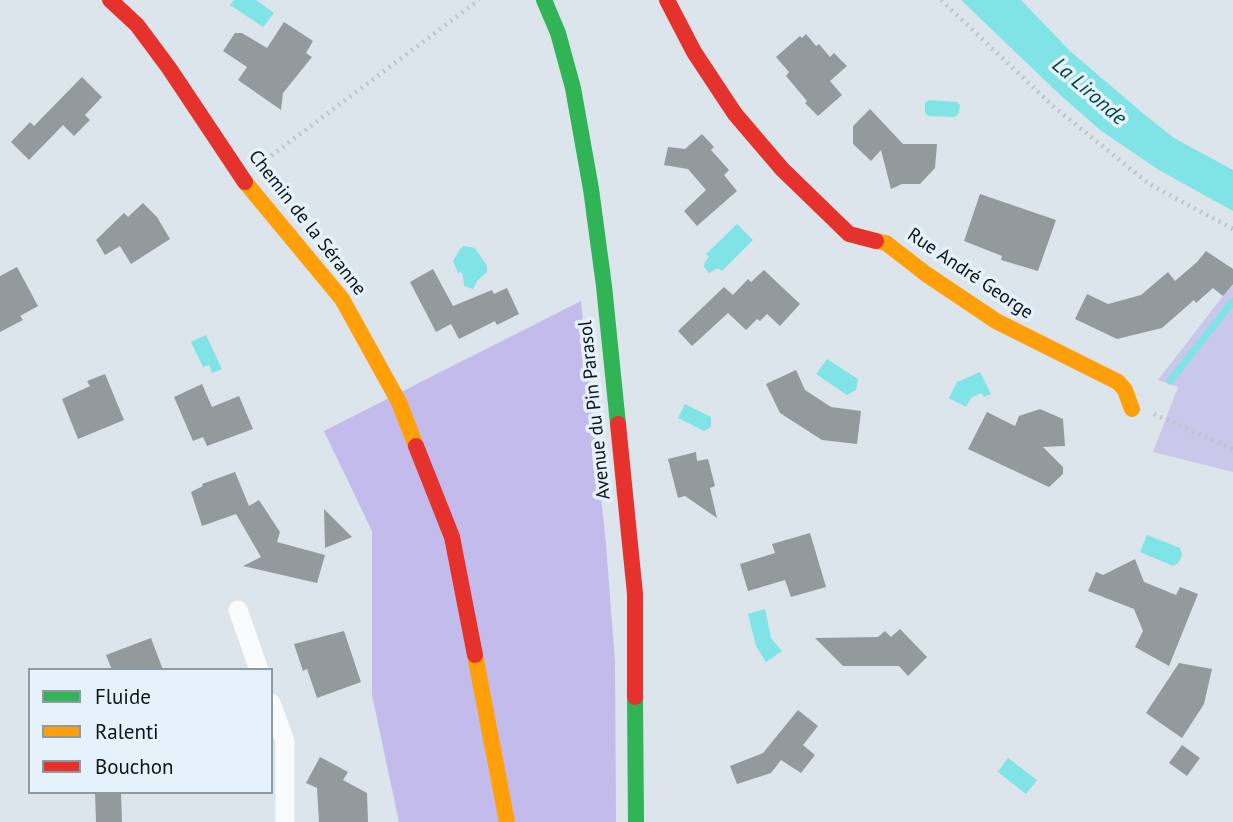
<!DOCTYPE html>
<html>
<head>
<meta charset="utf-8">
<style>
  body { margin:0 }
  #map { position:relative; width:1233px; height:822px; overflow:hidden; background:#dce4ec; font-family:"PT Sans",sans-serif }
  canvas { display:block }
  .legend { position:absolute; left:28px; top:668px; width:245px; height:126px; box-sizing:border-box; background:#e5f2fc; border:2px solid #8f99a0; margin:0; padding:9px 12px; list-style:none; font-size:21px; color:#0d1317 }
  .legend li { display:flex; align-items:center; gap:14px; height:35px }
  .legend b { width:35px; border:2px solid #8f99a0 }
</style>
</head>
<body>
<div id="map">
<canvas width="1233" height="822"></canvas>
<ul class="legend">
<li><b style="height:9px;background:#30b455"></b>Fluide</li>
<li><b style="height:9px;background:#ff9f0a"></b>Ralenti</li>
<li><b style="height:9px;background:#e5322d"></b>Bouchon</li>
</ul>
</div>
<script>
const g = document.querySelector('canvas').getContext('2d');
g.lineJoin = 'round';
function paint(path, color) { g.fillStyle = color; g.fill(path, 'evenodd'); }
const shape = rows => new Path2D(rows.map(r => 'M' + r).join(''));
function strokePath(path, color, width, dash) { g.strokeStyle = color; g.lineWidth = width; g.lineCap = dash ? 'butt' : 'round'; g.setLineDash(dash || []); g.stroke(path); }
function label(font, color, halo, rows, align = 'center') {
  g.font = font + ' "PT Sans",sans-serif'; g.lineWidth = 7; g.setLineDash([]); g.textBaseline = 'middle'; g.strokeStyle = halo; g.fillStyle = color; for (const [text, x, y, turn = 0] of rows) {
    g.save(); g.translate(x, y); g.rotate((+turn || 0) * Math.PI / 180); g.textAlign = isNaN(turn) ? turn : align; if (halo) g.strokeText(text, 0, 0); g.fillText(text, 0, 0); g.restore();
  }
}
const green = shape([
  [1233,283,1233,472,1153,452,1178,387,1158,380]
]);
const forest = shape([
  [581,301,606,545,615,662,616,822,399,822,372,695,372,531,324,431]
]);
const water = shape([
  [234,0,256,0,274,13,263,27,230,5],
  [961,0,1021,0,1070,51,1145,115,1174,138,1233,170,1233,211,1159,170,1100,130,1056,91],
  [929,100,957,102,960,105,959,113,955,117,928,116,925,112,925,103],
  [737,224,753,240,722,271,718,268,709,273,704,267,705,262,709,257,706,254],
  [464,246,475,248,487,266,487,272,478,280,473,289,464,286,463,275,461,272,458,273,453,261,460,249],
  [206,335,222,369,212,373,209,365,203,367,191,342],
  [827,359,858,379,856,390,847,395,816,374],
  [980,372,991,394,984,397,981,393,971,398,966,407,949,398,957,382],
  [685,404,711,417,711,427,704,431,678,418],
  [1147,535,1180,548,1182,556,1178,563,1173,566,1140,552],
  [765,609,771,638,782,651,766,662,756,646,748,614],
  [1008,758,1037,780,1026,794,998,772]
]);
const stream = shape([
  [1170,381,1233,301]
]);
const building = shape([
  [284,22,313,41,306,53,312,57,283,93,281,110,238,80,247,67,223,51,235,33,242,33,267,48],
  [806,34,816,46,819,44,830,57,834,53,847,66,830,81,842,95,818,116,805,103,807,101,786,76,789,72,776,57,800,36,802,38],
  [82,77,102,97,85,115,90,120,74,136,63,125,29,160,11,142,30,122,34,126],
  [870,109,903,144,937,144,935,168,920,184,902,184,891,189,881,150,871,161,853,144,853,126],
  [702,134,714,147,711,150,729,170,724,175,737,191,697,226,684,211,706,190,688,169,664,165,668,147,685,149],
  [980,194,1056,220,1038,271,1001,260,1002,256,964,241],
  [143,203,157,217,170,239,131,264,120,246,105,255,96,240,124,213,128,217],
  [1206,251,1233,269,1233,284,1223,296,1213,288,1196,303,1194,300,1162,328,1117,339,1075,319,1087,294,1108,304,1141,295,1168,272,1175,281,1197,262],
  [17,267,38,306,20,316,23,320,0,332,0,276],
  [433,269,453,306,492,290,494,294,507,288,519,314,497,325,495,321,459,339,451,324,436,332,410,282],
  [764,270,800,304,780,326,767,314,760,321,757,319,746,330,728,313,692,346,678,331,724,287,733,295,748,279,751,282],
  [796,370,805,390,831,407,861,411,857,444,822,440,780,413,766,384],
  [105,374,124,420,78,439,62,399,90,386,87,381],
  [202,384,212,407,239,396,253,429,207,446,203,437,193,441,174,397],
  [1040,409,1063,419,1065,446,1043,447,1063,467,1063,474,1049,487,968,449,987,412,1015,426,1019,416],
  [696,452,697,461,708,459,715,486,710,488,717,518,685,496,678,498,668,459],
  [235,472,249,506,259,500,280,532,277,542,325,555,317,583,243,566,261,557,236,514,202,526,191,492,203,486,202,484],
  [324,509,352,537,325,548],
  [810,533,826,587,791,597,785,580,748,591,740,564,775,553,772,544],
  [1135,559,1144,582,1176,595,1180,587,1198,594,1169,666,1135,647,1143,631,1134,609,1088,591,1096,572,1103,575],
  [900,629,927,657,908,676,899,666,843,666,815,638,878,637,885,631,891,637],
  [344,631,361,682,317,698,307,669,303,671,294,644],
  [151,638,163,670,112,670,106,655],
  [1179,663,1212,669,1204,704,1182,738,1146,713],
  [798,710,818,726,803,745,815,755,801,773,781,760,771,773,737,784,730,766,763,753],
  [1182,745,1200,758,1187,776,1169,763],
  [320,757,348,772,343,780,367,793,368,822,319,822,317,788,306,783],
  [95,792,121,792,122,822,96,822]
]);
const path = shape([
  [941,0,1053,106,1149,184,1233,229],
  [260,164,479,0],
  [1154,414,1233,449]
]);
const street = shape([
  [238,610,259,670],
  [271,703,285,741,285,822]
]);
const fast = shape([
  [544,0,558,33,573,88,591,189,604,286,618,424],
  [635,697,636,822]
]);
const slow = shape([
  [245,182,342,299,399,402,416,446],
  [876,241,886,243,926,274,996,321,1118,382,1125,390,1132,409],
  [475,655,507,822]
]);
const jam = shape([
  [110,0,137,25,169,68,245,182],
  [667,0,694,52,735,114,782,169,849,234,876,241],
  [618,424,635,594,635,697],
  [416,446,452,537,475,655]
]);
const streetNames = [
  ["Chemin de la Séranne",307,223,52],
  ["Rue André George",970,274,34],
  ["Avenue du Pin Parasol",595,410,-96]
];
const waterNames = [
  ["La Lironde",1089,92,41]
];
paint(green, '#cac8ea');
paint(forest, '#c2bbeb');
paint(water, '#80e3e5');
strokePath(stream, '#80e3e5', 7);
paint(building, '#939a9e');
strokePath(path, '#c1c4c6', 4.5, [2, 5]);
strokePath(street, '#fafbfc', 19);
strokePath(fast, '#30b455', 16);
strokePath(slow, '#ff9f0a', 16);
strokePath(jam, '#e5322d', 16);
label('19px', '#0d1317', '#e5f2fc', streetNames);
label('italic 21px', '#004343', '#e5f2fc', waterNames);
</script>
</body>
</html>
